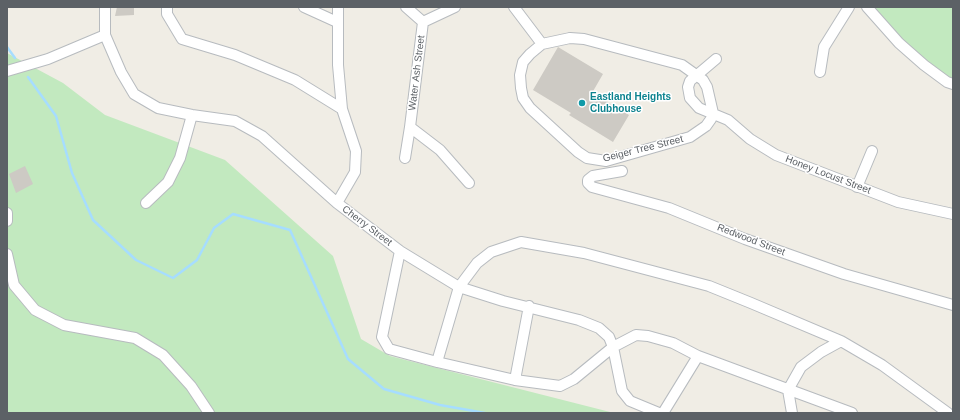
<!DOCTYPE html>
<html>
<head>
<meta charset="utf-8">
<style>
  body { margin:0 }
  #map { position:relative; width:960px; height:420px; overflow:hidden; background:#f0ede5; font-family:Arial,sans-serif }
  canvas { display:block }
  .frame { position:absolute; inset:0; border:8px solid #5c6166; pointer-events:none }
</style>
</head>
<body>
<div id="map">
<canvas width="960" height="420"></canvas>
<div class="frame"></div>
</div>
<script>
const g = document.querySelector('canvas').getContext('2d');
g.lineJoin = 'round';
function paint(path, color) { g.fillStyle = color; g.fill(path, 'evenodd'); }
const shape = rows => new Path2D(rows.map(r => 'M' + r).join(''));
function strokePath(path, color, width, dash) { g.strokeStyle = color; g.lineWidth = width; g.lineCap = dash ? 'butt' : 'round'; g.setLineDash(dash || []); g.stroke(path); }
function label(font, color, halo, rows, align = 'center') {
  g.font = font + ' Arial,sans-serif'; g.lineWidth = 3; g.setLineDash([]); g.textBaseline = 'middle'; g.strokeStyle = halo; g.fillStyle = color; for (const [text, x, y, turn = 0] of rows) {
    g.save(); g.translate(x, y); g.rotate((+turn || 0) * Math.PI / 180); g.textAlign = isNaN(turn) ? turn : align; if (halo) g.strokeText(text, 0, 0); g.fillText(text, 0, 0); g.restore();
  }
}
const green = shape([
  [867,7,953,7,953,84,947,82],
  [7,53,63,83,105,115,225,160,333,256,361,339,390,356,614,413,7,413]
]);
const stream = shape([
  [7,47,15,58],
  [28,77,56,116,72,173,93,220,136,260,173,278,197,260,214,228,233,214,290,230,348,359,384,389,440,405,485,413]
]);
const building = shape([
  [117,7,134,7,134,15,115,16],
  [558,47,603,74,592,93,629,115,613,142,569,115,571,113,533,90],
  [25,166,33,184,16,193,9,174]
]);
const minor = shape([
  [105,7,105,35,121,72,134,94,158,108,192,115,235,121,262,136,337,203,400,251,459,287,503,301,579,320,599,328,609,337,613,347,622,391,630,401,659,413],
  [167,7,167,14,182,39,235,55,295,80,342,109],
  [304,7,337,22],
  [406,7,423,22],
  [514,7,542,44],
  [867,7,899,43,924,65,947,82,953,84],
  [423,22,455,7],
  [570,38,584,39,682,65,703,80,707,87,713,113,711,119,706,126,690,137,606,161,587,158,578,152,530,108,523,98,521,88,520,75,523,62,530,54,542,44,570,38],
  [716,59,690,81,688,87,690,98,699,108,728,120,750,139,776,155,898,202,953,214],
  [7,71,48,59,105,35],
  [820,72,824,47,849,7],
  [410,127,440,150,469,183],
  [405,158,410,127,423,22],
  [622,171,593,176,588,180,588,183,592,187,669,208,745,239,844,274,953,305],
  [857,187,872,151],
  [146,203,168,182,180,158,192,115],
  [337,203,355,172,356,151,342,109,338,65,338,7],
  [7,213,7,221],
  [400,251,382,337,389,349,437,362,515,380,560,386,574,379,613,347,636,335,648,336,673,343,698,356,852,413],
  [7,254,14,285,35,310,64,325,135,338,163,355,191,386,209,413],
  [437,362,459,287,477,263,491,252,521,242,584,253,709,286,751,303,841,341,882,365,948,413],
  [515,380,529,306],
  [663,413,698,356],
  [792,413,788,390,801,367,821,352,841,341]
]);
const markers = [
  [582,103,4,"#0f9aa8"]
];
const streetNames = [
  ["Water Ash Street",417,73,-83],
  ["Geiger Tree Street",643,149,-14],
  ["Honey Locust Street",828,175,21],
  ["Cherry Street",367,226,37],
  ["Redwood Street",751,240,21]
];
const cultureNames = [
  ["Eastland Heights",590,97],
  ["Clubhouse",590,109]
];
paint(green, '#c2e9bf');
strokePath(stream, '#a6ddff', 2.5);
paint(building, '#cdcac4');
strokePath(minor, '#b7bbbf', 12);
strokePath(minor, '#fff', 10);
for (const [x, y, r, color] of markers) { const dot = new Path2D(); dot.arc(x, y, r, 0, 2 * Math.PI); g.fillStyle = color; g.fill(dot); strokePath(dot, '#fff', 1.5); }
label('10px', '#5c6166', '#fff', streetNames);
label('bold 10px', '#0d838f', '#fff', cultureNames, 'left');
</script>
</body>
</html>
